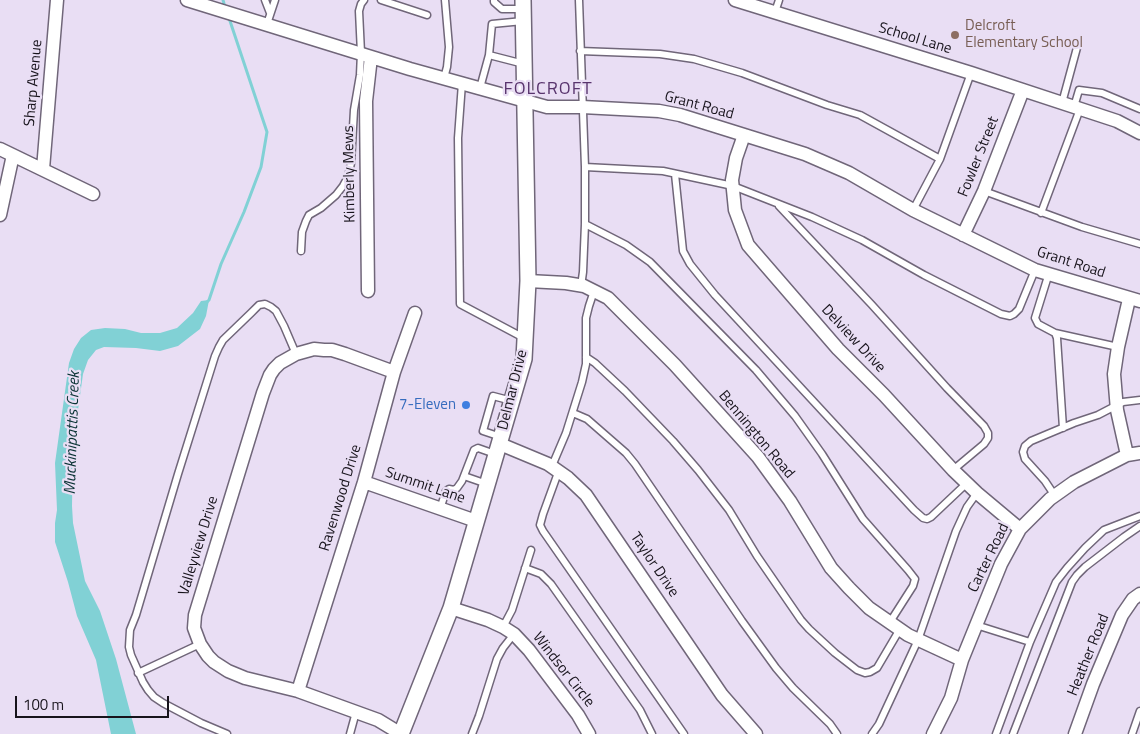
<!DOCTYPE html>
<html>
<head>
<meta charset="utf-8">
<style>
  body { margin:0 }
  #map { position:relative; width:1140px; height:734px; overflow:hidden; background:#e9def4; font-family:"Titillium Web",sans-serif }
  canvas { display:block }
  .scale { position:absolute; left:15px; top:696px; width:154px; height:22px; box-sizing:border-box; border:2px solid #17131b; border-top:0; padding-left:6px; font-size:15px; line-height:18px; white-space:nowrap; color:#17131b; -webkit-text-stroke:4px #e9def4; paint-order:stroke }
</style>
</head>
<body>
<div id="map">
<canvas width="1140" height="734"></canvas>
<div class="scale">100 m</div>
</div>
<script>
const g = document.querySelector('canvas').getContext('2d');
g.lineJoin = 'round';
function paint(path, color) { g.fillStyle = color; g.fill(path, 'evenodd'); }
const shape = rows => new Path2D(rows.map(r => 'M' + r).join(''));
function strokePath(path, color, width, dash) { g.strokeStyle = color; g.lineWidth = width; g.lineCap = dash ? 'butt' : 'round'; g.setLineDash(dash || []); g.stroke(path); }
function label(font, color, halo, rows, align = 'center') {
  g.font = font + ' "Titillium Web",sans-serif'; g.lineWidth = 4.5; g.setLineDash([]); g.textBaseline = 'middle'; g.strokeStyle = halo; g.fillStyle = color; for (const [text, x, y, turn = 0] of rows) {
    g.save(); g.translate(x, y); g.rotate((+turn || 0) * Math.PI / 180); g.textAlign = isNaN(turn) ? turn : align; if (halo) g.strokeText(text, 0, 0); g.fillText(text, 0, 0); g.restore();
  }
}
const water = shape([
  [209,300,206,316,200,329,178,346,160,351,136,348,104,347,96,350,88,360,83,374,73,446,72,506,73,523,85,581,100,611,116,659,136,734,111,734,96,660,77,616,68,582,55,542,55,523,57,510,55,463,69,363,74,349,81,338,91,330,105,328,125,329,141,333,160,333,177,328,193,313,201,301]
]);
const stream = shape([
  [223,0,225,7],
  [207,302,209,300,221,264,244,212,261,167,267,132,229,18]
]);
const service = shape([
  [265,0,270,13],
  [381,0,427,15],
  [494,0,494,2,502,9,523,9],
  [579,0,585,167,585,224,583,272,581,286],
  [775,12,779,0],
  [267,24,275,0],
  [580,51,660,54,694,59,742,73,827,105,860,115,940,159],
  [489,55,524,64],
  [444,78,447,67,449,47,445,0],
  [462,83,458,138,460,304,524,338],
  [480,88,489,55,492,24,523,21],
  [1062,103,1078,44],
  [1074,107,1079,90,1102,93,1140,109],
  [585,167,663,171,733,186,812,217,862,240,924,275,1001,314,1010,316,1014,314,1019,309,1035,270],
  [675,174,683,251,690,264,715,295,914,510,923,518,927,519,931,517,967,483],
  [984,191,1082,227,1140,244],
  [779,206,872,305,947,388,984,426,988,433,988,438,984,444,953,470],
  [913,210,940,159,971,73],
  [1041,213,1080,109],
  [585,224,626,245,650,262,756,370,795,416,822,454,863,519,908,570,915,579,913,586,890,622],
  [301,251,302,232,306,221,309,215,321,208,336,195,343,186,348,177,351,163,354,110,360,75,361,53,359,11,361,4,364,0],
  [1049,273,1035,318,1038,324,1055,333,1118,347],
  [1055,333,1057,338,1063,428],
  [586,357,595,363,625,391,673,441,698,470,729,510,757,556,801,620,809,629,835,653,857,670,865,673,870,672,877,668,900,629],
  [573,413,587,419,626,453,635,464,742,621,776,668,793,688,830,724,837,734],
  [501,437,483,431,493,396,512,401],
  [552,466,566,433,582,382,586,364,586,318,589,306,594,291],
  [559,470,543,514,540,525,543,531,684,734],
  [464,476,487,484],
  [1055,496,1045,481,1025,459,1023,452,1025,446,1031,441,1074,423,1098,415,1123,402,1140,400],
  [440,509,446,491,449,489,454,490,457,488,462,481,474,450,478,448,495,454],
  [525,568,541,574,551,584,640,710,652,734],
  [976,625,1030,642],
  [503,627,512,610,531,550],
  [138,673,200,644],
  [227,734,201,723,163,703,154,697,148,690,143,682,131,655,129,647,130,630,136,615,178,474,215,356,219,347,223,340,251,313,259,305,265,304,271,307,276,311,284,326,296,354],
  [350,734,356,712],
  [472,734,479,716,497,659,503,648,514,634],
  [872,734,879,724,918,640,956,531,967,507,977,493],
  [996,734,1030,642,1056,582,1067,568,1085,548,1104,530,1140,516],
  [1013,734,1072,582,1077,575,1085,567,1124,537,1140,526],
  [1132,734,1140,711]
]);
const minor = shape([
  [187,0,410,69,547,107,582,107,659,111,680,115,805,154,849,173,913,210,1035,270,1140,301],
  [735,0,971,73,1117,121,1140,133],
  [744,135,736,158,732,180,735,210,748,245,838,349,884,395,953,470,977,493,1020,529],
  [0,149,93,194],
  [43,169,57,0],
  [0,215,13,155],
  [963,235,984,191,1023,90],
  [528,281,566,283,584,286,608,298,675,365,758,457,790,501,831,568,849,588,869,608,908,635,962,660],
  [368,291,366,101,371,57],
  [394,372,345,354,332,350,324,350,314,349,296,354,280,363,274,369,270,375,263,393,195,615,194,628,200,644,208,656,214,662,228,671,245,678,298,691,378,720,401,734],
  [500,444,548,464,568,478,586,495,722,695,756,734],
  [1127,455,1117,410,1114,374,1118,347,1129,299],
  [364,482,476,521],
  [451,608,488,620,503,627,514,634,529,650,578,715,589,734],
  [298,691,364,482,394,372,415,313],
  [933,734,951,698,962,660,1001,564,1020,529,1050,499,1074,482,1127,455,1140,453],
  [1075,734,1093,684,1122,615,1133,599,1140,594]
]);
const tertiary = shape([
  [401,734,451,608,524,359,528,281,523,0]
]);
const markers = [
  [955,35,5,"#8d6e63"],
  [466,405,5,"#3f7fe0"]
];
const educationNames = [
  ["Delcroft",965,26],
  ["Elementary School",965,43]
];
const streetNames = [
  ["School Lane",915,39,17],
  ["Sharp Avenue",34,83,-85],
  ["Grant Road",699,106,15],
  ["Fowler Street",979,157,-68],
  ["Kimberly Mews",350,174,-91],
  ["Grant Road",1071,263,18],
  ["Delview Drive",853,339,47],
  ["Delmar Drive",513,390,-76],
  ["Bennington Road",756,435,50],
  ["Summit Lane",425,486,19],
  ["Ravenwood Drive",341,498,-73],
  ["Valleyview Drive",199,546,-73],
  ["Carter Road",989,558,-64],
  ["Taylor Drive",654,565,56],
  ["Heather Road",1089,655,-68],
  ["Windsor Circle",563,670,52]
];
const shopNames = [
  ["7-Eleven",456,405]
];
const waterNames = [
  ["Muckinipattis Creek",73,433,-88]
];
const quarterNames = [
  ["FOLCROFT",548,90]
];
paint(water, '#81d1d5');
strokePath(stream, '#81d1d5', 3);
strokePath(service, '#706679', 9);
strokePath(minor, '#706679', 15);
strokePath(tertiary, '#706679', 18);
strokePath(service, '#fff', 6);
strokePath(minor, '#fff', 12);
strokePath(tertiary, '#fff', 15);
for (const [x, y, r, color] of markers) { const dot = new Path2D(); dot.arc(x, y, r, 0, 2 * Math.PI); g.fillStyle = color; g.fill(dot); strokePath(dot, '#e9def4', 2); }
label('15px', '#785e54', '#e9def4', educationNames, 'left');
label('15px', '#17131b', '#e9def4', streetNames);
label('15px', '#366cbe', '#e9def4', shopNames, 'right');
label('italic 16px', '#0a3335', '#e9def4', waterNames);
g.letterSpacing = '1px';
label('18px', '#58346d', '#e9def4', quarterNames);
g.letterSpacing = '0px';
</script>
</body>
</html>
